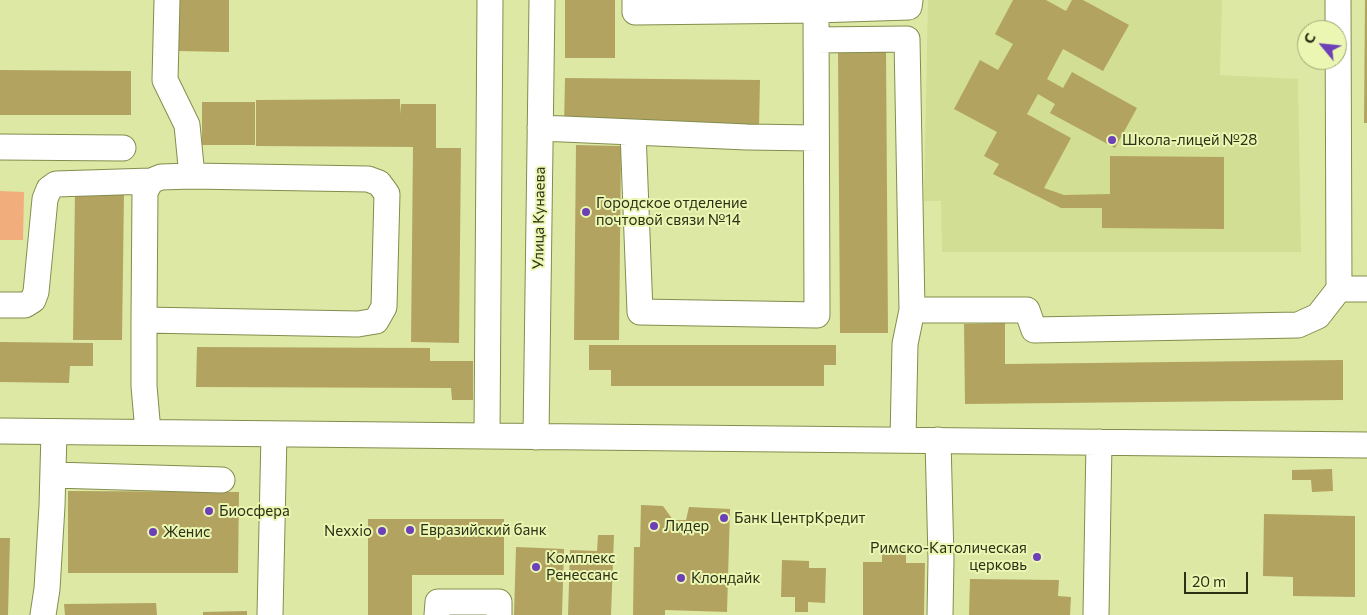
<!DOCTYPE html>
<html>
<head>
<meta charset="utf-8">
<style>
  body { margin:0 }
  #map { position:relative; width:1367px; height:615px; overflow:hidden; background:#dde8a5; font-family:Commissioner,sans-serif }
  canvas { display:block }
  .north { position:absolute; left:1297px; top:20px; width:50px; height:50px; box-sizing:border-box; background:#eaf6b2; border:1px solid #9ea774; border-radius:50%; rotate:298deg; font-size:14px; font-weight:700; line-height:20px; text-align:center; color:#2c3016 }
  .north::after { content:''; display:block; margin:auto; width:18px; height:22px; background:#6d40b8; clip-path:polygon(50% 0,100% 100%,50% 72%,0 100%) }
  .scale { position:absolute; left:1184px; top:572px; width:64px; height:22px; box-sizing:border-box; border:2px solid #2c3016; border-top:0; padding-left:6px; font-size:15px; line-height:18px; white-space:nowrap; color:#2c3016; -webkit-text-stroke:4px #eaf6b2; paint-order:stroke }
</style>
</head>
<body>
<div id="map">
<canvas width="1367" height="615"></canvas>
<div class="north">С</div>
<div class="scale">20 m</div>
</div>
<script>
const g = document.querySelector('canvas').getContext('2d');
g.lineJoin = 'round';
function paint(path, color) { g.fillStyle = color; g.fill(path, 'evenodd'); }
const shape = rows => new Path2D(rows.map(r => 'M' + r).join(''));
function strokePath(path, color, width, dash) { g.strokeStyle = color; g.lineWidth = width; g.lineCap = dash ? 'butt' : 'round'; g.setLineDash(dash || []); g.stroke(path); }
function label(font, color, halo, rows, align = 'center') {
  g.font = font + ' Commissioner,sans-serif'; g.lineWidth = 4; g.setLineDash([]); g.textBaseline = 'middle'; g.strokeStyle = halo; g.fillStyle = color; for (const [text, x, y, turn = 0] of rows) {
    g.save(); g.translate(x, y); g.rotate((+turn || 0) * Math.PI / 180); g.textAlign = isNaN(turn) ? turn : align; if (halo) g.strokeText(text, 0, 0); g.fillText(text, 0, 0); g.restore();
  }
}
const built = shape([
  [928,0,1222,0,1220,75,1298,79,1301,252,942,252,941,201,924,201]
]);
const green = shape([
  [0,191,24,192,23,240,0,240]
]);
const building = shape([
  [179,0,229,0,229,52,178,51],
  [565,0,615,0,615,58,565,58],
  [1013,0,1046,0,1066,11,1072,0,1083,0,1129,25,1103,71,1063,49,1047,79,1063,88,1072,72,1137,108,1115,148,1050,113,1055,104,1038,94,1027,114,1071,138,1044,188,1064,195,1110,194,1110,156,1224,157,1224,229,1102,228,1102,208,1061,208,993,174,999,164,984,156,997,132,954,109,980,60,998,70,1013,44,995,34],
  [1365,0,1367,0,1367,123,1364,123],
  [886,50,888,333,840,333,838,51],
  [0,70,131,71,131,115,0,115],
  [565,78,760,80,759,128,564,126],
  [400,99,400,114,401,104,436,104,436,148,461,148,459,343,411,342,413,147,256,146,256,100],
  [202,102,255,102,255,145,202,145],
  [576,145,621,146,619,340,574,340],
  [75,193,124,193,122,340,73,340],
  [1005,323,1005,364,1343,360,1343,400,965,404,964,324],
  [0,342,93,343,93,366,70,366,69,383,0,382],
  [589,345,836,345,836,365,824,365,824,386,611,386,611,370,589,370],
  [197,347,430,348,430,361,473,361,473,400,452,400,451,388,196,387],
  [1332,469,1333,491,1312,492,1311,480,1292,480,1292,470],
  [68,491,239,492,238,573,68,573],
  [641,505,663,506,673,520,686,520,689,507,730,509,727,612,665,610,665,615,633,615,634,547,640,547],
  [1264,514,1355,516,1355,597,1293,596,1293,577,1263,576],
  [368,519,504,519,504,575,412,575,412,615,368,615],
  [598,535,614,535,611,615,568,615,570,550,597,551],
  [0,538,10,538,8,615,0,615],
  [882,545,906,545,906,563,925,563,924,615,863,615,863,562,882,562],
  [516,547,564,549,562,615,514,615],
  [782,560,809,561,809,568,826,568,825,603,808,602,808,612,795,612,795,597,781,597],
  [970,579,1059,580,1058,596,1071,597,1070,615,969,615],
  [156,603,157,615,65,615,64,604],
  [247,611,247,615,203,615,203,612]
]);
const minor = shape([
  [167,0,165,80,187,125,192,176],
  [635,0,635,12,816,10],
  [816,40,907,39,912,310,905,344,903,440],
  [540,128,633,132,640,312,817,315,816,10,909,7,910,0],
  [633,132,747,137,816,138],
  [0,147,123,148],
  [1339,289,1367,289],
  [0,305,25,305,33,300,36,292,45,199,49,189,56,184,151,181],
  [912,310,1027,310,1034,330,1298,325,1318,316,1339,289,1338,0],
  [144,320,358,324,376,321,384,307,387,194,379,183,368,179,192,176,161,177,151,181,145,192,144,320,144,386,148,432],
  [0,431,1367,445],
  [487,436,490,0],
  [536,437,542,0],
  [938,440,941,559,940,615],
  [54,475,222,480],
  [43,615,47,589,52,506,54,432],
  [270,615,274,434],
  [437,615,438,602,499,602,499,615],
  [1096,615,1099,442]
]);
const markers = [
  [1112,140,5,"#6d40b8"],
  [586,212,5,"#6d40b8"],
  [209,511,5,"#6d40b8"],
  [724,518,5,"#6d40b8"],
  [654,526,5,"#6d40b8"],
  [410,530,5,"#6d40b8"],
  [382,531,5,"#6d40b8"],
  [153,532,5,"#6d40b8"],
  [1037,557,5,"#6d40b8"],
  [536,567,5,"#6d40b8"],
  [681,578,5,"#6d40b8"]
];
const poiNames = [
  ["Школа-лицей №28",1122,140],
  ["Городское отделение",596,203],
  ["почтовой связи №14",596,220],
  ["Биосфера",219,511],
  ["Банк ЦентрКредит",734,518],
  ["Лидер",664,526],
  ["Евразийский банк",420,530],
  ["Nexxio",372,531,"right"],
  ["Женис",163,532],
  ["Римско-Католическая",1027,548,"right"],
  ["церковь",1027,565,"right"],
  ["Комплекс",546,558],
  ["Ренессанс",546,575],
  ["Клондайк",691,578]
];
const streetNames = [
  ["Улица Кунаева",539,218,-89]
];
paint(built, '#d2de93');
paint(green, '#f2ad7c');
paint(building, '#b3a361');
strokePath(minor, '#838d4d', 27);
strokePath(minor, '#fff', 25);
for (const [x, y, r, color] of markers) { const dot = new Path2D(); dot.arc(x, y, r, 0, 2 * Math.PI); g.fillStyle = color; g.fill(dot); strokePath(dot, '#eaf6b2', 2); }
label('15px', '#2c3016', '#eaf6b2', poiNames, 'left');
label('15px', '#2c3016', '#eaf6b2', streetNames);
</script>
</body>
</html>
